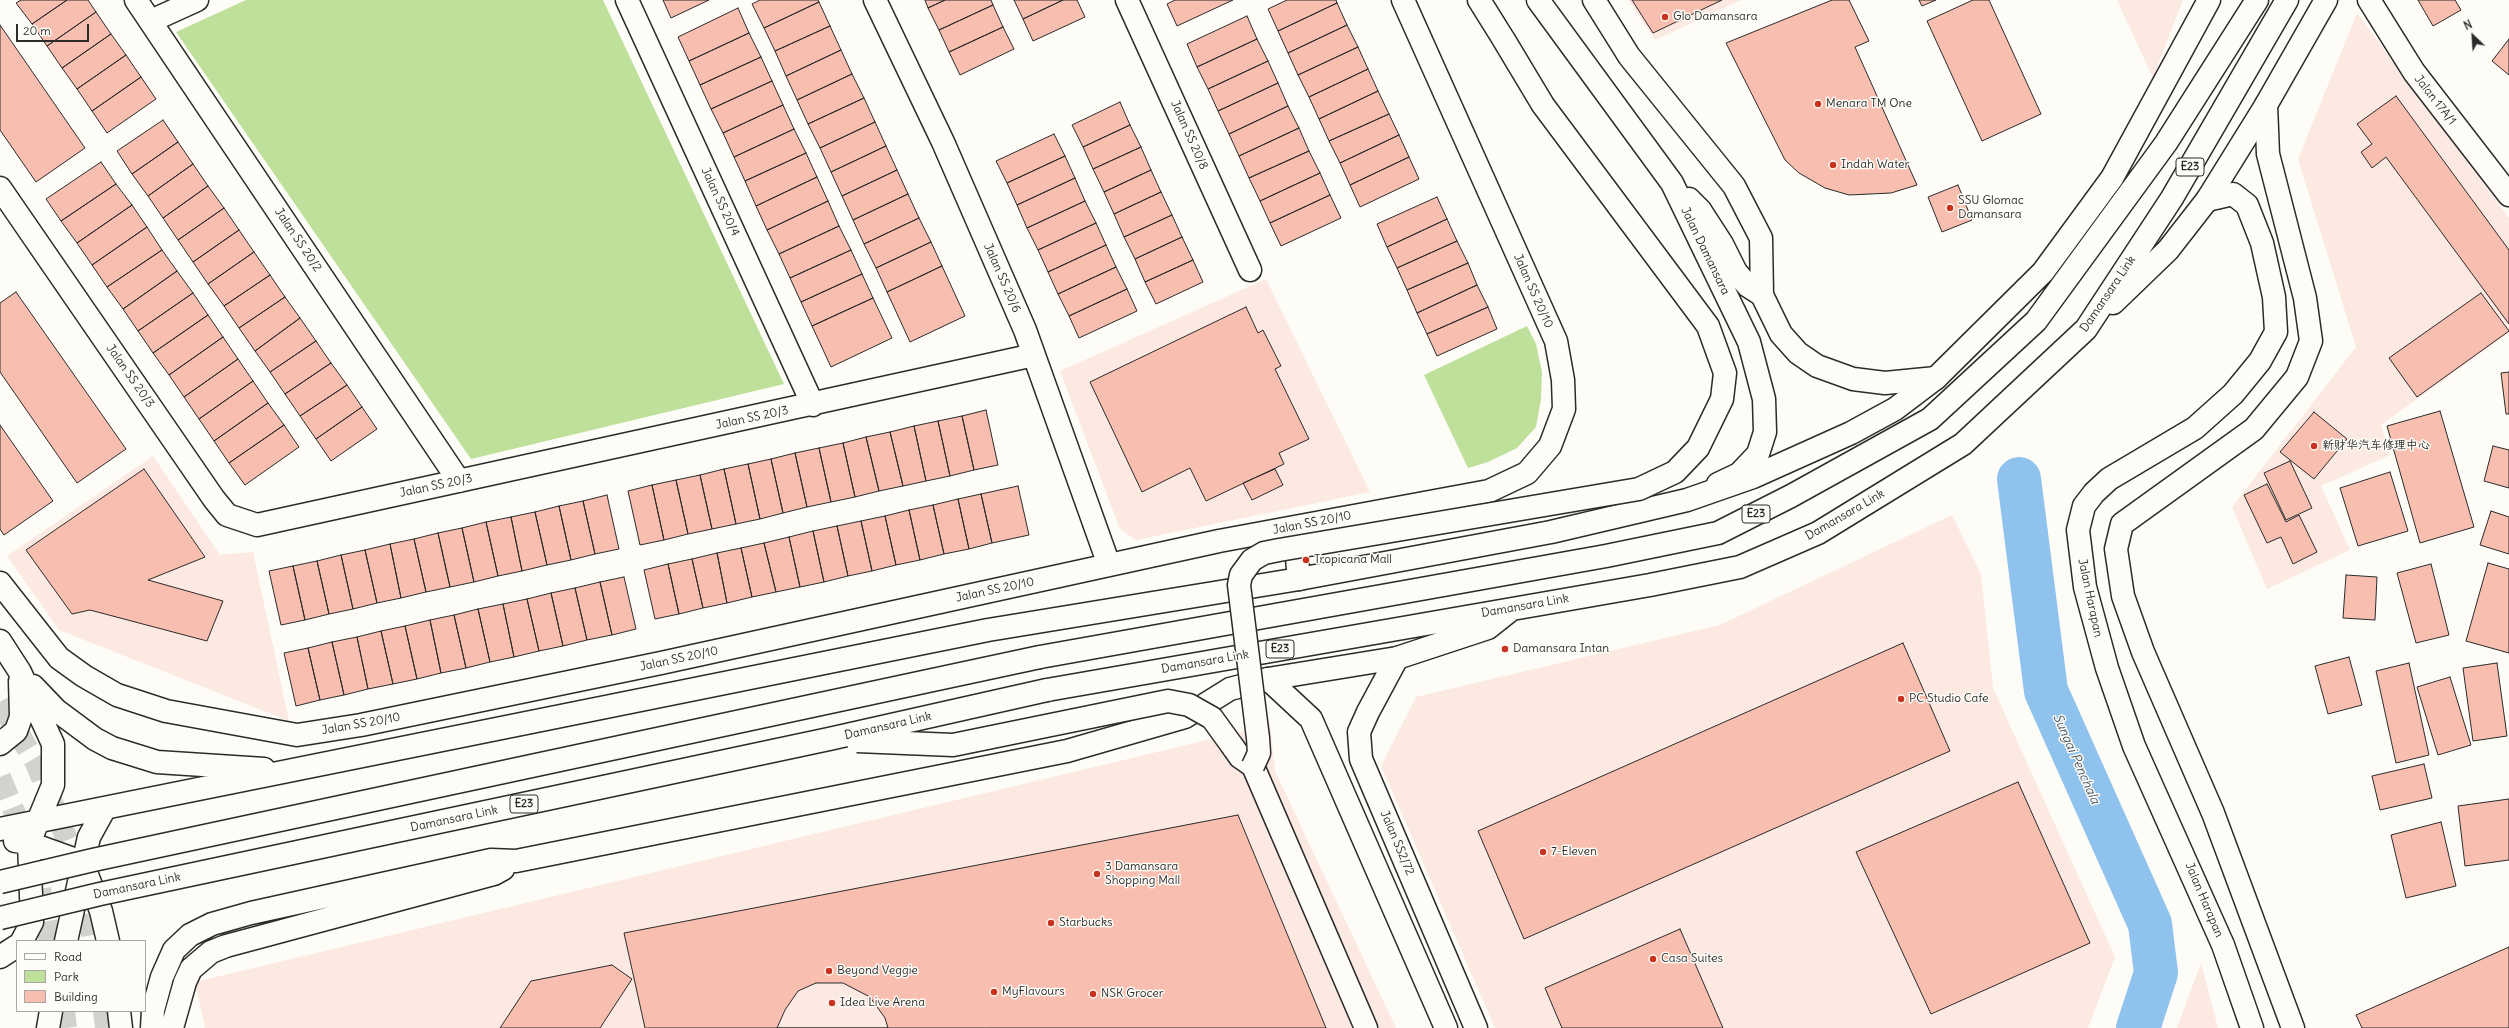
<!DOCTYPE html>
<html>
<head>
<meta charset="utf-8">
<style>
  body { margin:0 }
  #map { position:relative; width:2509px; height:1028px; overflow:hidden; background:#fdfcf7; font-family:Delius,sans-serif }
  canvas { display:block }
  .legend { position:absolute; left:16px; top:940px; width:130px; height:72px; box-sizing:border-box; background:#fdfcf7; border:1px solid #a9a8a5; margin:0; padding:5px 7px; list-style:none; font-size:12px; color:#2b2b2b }
  .legend li { display:flex; align-items:center; gap:8px; height:20px }
  .legend b { width:20px; border:1px solid #a9a8a5 }
  .north { position:absolute; left:2453px; top:16px; width:40px; height:40px; -webkit-text-stroke:3px #fdfcf7; paint-order:stroke; rotate:335deg; font-size:11px; font-weight:700; line-height:16px; text-align:center; color:#2b2b2b }
  .north::after { content:''; display:block; margin:auto; width:14px; height:18px; background:#2b2b2b; clip-path:polygon(50% 0,100% 100%,50% 72%,0 100%) }
  .scale { position:absolute; left:16px; top:24px; width:73px; height:18px; box-sizing:border-box; border:2px solid #2b2b2b; border-top:0; padding-left:5px; font-size:12px; line-height:14px; white-space:nowrap; color:#2b2b2b; -webkit-text-stroke:3px #fdfcf7; paint-order:stroke }
</style>
</head>
<body>
<div id="map">
<canvas width="2509" height="1028"></canvas>
<ul class="legend">
<li><b style="height:5px;background:#fdfcf7"></b>Road</li>
<li><b style="height:11px;background:#bee09a"></b>Park</li>
<li><b style="height:11px;background:#f8beaf"></b>Building</li>
</ul>
<div class="north">N</div>
<div class="scale">20 m</div>
</div>
<script>
const g = document.querySelector('canvas').getContext('2d');
g.lineJoin = 'round';
function paint(path, color) { g.fillStyle = color; g.fill(path, 'evenodd'); }
const shape = rows => new Path2D(rows.map(r => 'M' + r).join(''));
function strokePath(path, color, width, dash) { g.strokeStyle = color; g.lineWidth = width; g.lineCap = dash ? 'butt' : 'round'; g.setLineDash(dash || []); g.stroke(path); }
function label(font, color, halo, rows, align = 'center') {
  g.font = font + ' Delius,"LXGW WenKai TC",sans-serif'; g.lineWidth = 3; g.setLineDash([]); g.textBaseline = 'middle'; g.strokeStyle = halo; g.fillStyle = color; for (const [text, x, y, turn = 0] of rows) {
    g.save(); g.translate(x, y); g.rotate((+turn || 0) * Math.PI / 180); g.textAlign = isNaN(turn) ? turn : align; if (halo) g.strokeText(text, 0, 0); g.fillText(text, 0, 0); g.restore();
  }
}
const built = shape([
  [1628,0,1741,0,1655,40],
  [2117,0,2183,0,2153,78],
  [2357,13,2509,218,2509,333,2381,425,2390,455,2321,486,2350,550,2267,589,2232,507,2356,347,2298,159],
  [1266,279,1370,492,1136,540,1120,529,1060,371],
  [153,456,220,555,253,552,289,721,59,630,7,556],
  [1952,515,1981,574,1993,688,2115,957,2088,1028,1495,1028,1381,766,1416,697,1720,625],
  [1270,725,1275,771,1396,1028,205,1028,195,982],
  [2201,963,2218,1028,2177,1028]
]);
const green = shape([
  [246,0,603,0,784,384,471,459,176,32],
  [1527,326,1536,344,1542,372,1541,399,1536,427,1517,448,1488,462,1468,468,1424,375]
]);
const river = shape([
  [2019,479,2046,691,2150,924,2156,973,2138,1028]
]);
const building = shape([
  [21,0,67,0,32,24,16,3,21,0],
  [67,0,88,0,96,12,47,46,32,24,67,0],
  [663,0,709,0,671,18,663,0],
  [760,0,818,0,819,2,764,28,752,4,760,0],
  [925,0,945,0,928,8,925,0],
  [945,0,991,0,993,5,939,30,928,8,945,0],
  [1014,0,1063,0,1023,19,1014,0],
  [1063,0,1077,0,1085,17,1033,41,1023,19,1063,0],
  [1175,0,1233,0,1177,26,1167,4,1175,0],
  [1287,0,1336,0,1337,3,1278,31,1268,9,1287,0],
  [1632,0,1722,0,1653,33,1632,0],
  [1832,0,1849,0,1869,41,1855,47,1917,185,1891,193,1849,195,1825,188,1799,173,1785,160,1726,43,1832,0],
  [1919,0,1936,0,1922,6,1919,0],
  [1973,0,1989,0,2041,114,1982,141,1927,21,1973,0],
  [2418,0,2455,0,2461,10,2433,26,2418,0],
  [819,2,830,26,775,51,764,28,819,2],
  [1337,3,1347,25,1288,53,1278,31,1337,3],
  [993,5,1003,27,949,52,939,30,993,5],
  [738,8,749,33,689,61,678,37,738,8],
  [96,12,111,34,62,68,47,46,96,12],
  [1247,16,1257,39,1197,67,1187,44,1247,16],
  [0,25,85,148,36,182,0,130,0,25],
  [1347,25,1358,47,1298,75,1288,53,1347,25],
  [830,26,841,50,786,76,775,51,830,26],
  [1003,27,1014,49,960,75,949,52,1003,27],
  [749,33,761,57,700,85,689,61,749,33],
  [111,34,126,55,77,89,62,68,111,34],
  [1257,39,1268,61,1208,89,1197,67,1257,39],
  [2509,39,2509,75,2492,61,2509,39],
  [1358,47,1368,69,1309,97,1298,75,1358,47],
  [841,50,852,74,797,100,786,76,841,50],
  [126,55,141,77,92,111,77,89,126,55],
  [761,57,772,81,711,109,700,85,761,57],
  [1268,61,1278,83,1218,111,1208,89,1268,61],
  [1368,69,1378,91,1319,119,1309,97,1368,69],
  [852,74,864,98,808,124,797,100,852,74],
  [141,77,156,99,107,133,92,111,141,77],
  [772,81,783,105,723,133,711,109,772,81],
  [1278,83,1288,106,1229,134,1218,111,1278,83],
  [1378,91,1389,114,1329,141,1319,119,1378,91],
  [2396,96,2509,250,2509,324,2386,157,2372,168,2361,152,2372,144,2357,124,2396,96],
  [864,98,875,122,820,148,808,124,864,98],
  [1120,102,1130,125,1083,147,1072,125,1120,102],
  [783,105,794,129,734,157,723,133,783,105],
  [1288,106,1299,128,1239,156,1229,134,1288,106],
  [1389,114,1399,135,1340,163,1329,141,1389,114],
  [163,120,178,142,132,174,117,151,163,120],
  [875,122,886,146,831,172,820,148,875,122],
  [1130,125,1141,147,1093,169,1083,147,1130,125],
  [1299,128,1309,151,1249,178,1239,156,1299,128],
  [794,129,806,153,745,181,734,157,794,129],
  [1054,134,1065,156,1007,183,996,161,1054,134],
  [1399,135,1409,157,1350,185,1340,163,1399,135],
  [178,142,193,164,148,196,132,174,178,142],
  [886,146,897,170,842,196,831,172,886,146],
  [1141,147,1151,170,1104,192,1093,169,1141,147],
  [1309,151,1320,173,1260,201,1249,178,1309,151],
  [806,153,817,177,756,206,745,181,806,153],
  [1065,156,1075,178,1017,205,1007,183,1065,156],
  [1409,157,1419,179,1360,207,1350,185,1409,157],
  [101,162,116,184,61,221,46,199,101,162],
  [193,164,208,186,163,218,148,196,193,164],
  [897,170,908,194,853,220,842,196,897,170],
  [1151,170,1161,192,1114,214,1104,192,1151,170],
  [1320,173,1330,195,1270,223,1260,201,1320,173],
  [817,177,828,201,767,230,756,206,817,177],
  [1075,178,1085,201,1027,228,1017,205,1075,178],
  [116,184,132,205,77,243,61,221,116,184],
  [1958,185,1972,220,1942,232,1928,197,1958,185],
  [208,186,224,208,178,240,163,218,208,186],
  [1161,192,1172,215,1124,237,1114,214,1161,192],
  [908,194,919,218,864,244,853,220,908,194],
  [1330,195,1341,218,1281,246,1270,223,1330,195],
  [1437,197,1447,219,1387,247,1377,224,1437,197],
  [828,201,839,226,779,254,767,230,828,201],
  [1085,201,1096,223,1038,250,1027,228,1085,201],
  [132,205,147,227,92,265,77,243,132,205],
  [224,208,239,230,193,262,178,240,224,208],
  [1172,215,1182,237,1135,259,1124,237,1172,215],
  [919,218,931,242,876,268,864,244,919,218],
  [1447,219,1457,241,1397,268,1387,247,1447,219],
  [1096,223,1106,245,1048,272,1038,250,1096,223],
  [839,226,851,250,790,278,779,254,839,226],
  [147,227,162,250,107,287,92,265,147,227],
  [239,230,254,252,208,284,193,262,239,230],
  [1182,237,1193,260,1145,282,1135,259,1182,237],
  [1457,241,1468,263,1407,290,1397,268,1457,241],
  [931,242,942,266,887,292,876,268,931,242],
  [1106,245,1116,267,1058,294,1048,272,1106,245],
  [162,250,177,271,123,309,107,287,162,250],
  [851,250,862,274,801,302,790,278,851,250],
  [254,252,270,275,224,306,208,284,254,252],
  [1193,260,1203,282,1156,304,1145,282,1193,260],
  [1468,263,1477,285,1417,313,1407,290,1468,263],
  [942,266,965,316,910,342,887,292,942,266],
  [1116,267,1127,289,1069,316,1058,294,1116,267],
  [177,271,193,293,138,331,123,309,177,271],
  [862,274,873,298,812,326,801,302,862,274],
  [270,275,285,297,239,328,224,306,270,275],
  [1477,285,1488,307,1427,334,1417,313,1477,285],
  [1127,289,1137,311,1079,338,1069,316,1127,289],
  [16,292,126,449,77,483,0,372,0,303,16,292],
  [193,293,208,315,153,353,138,331,193,293],
  [2481,293,2509,331,2417,397,2389,358,2481,293],
  [285,297,300,318,255,351,239,328,285,297],
  [873,298,892,338,831,367,812,326,873,298],
  [1246,307,1258,333,1263,330,1281,366,1275,369,1309,439,1279,453,1284,464,1206,501,1190,468,1142,492,1090,382,1246,307],
  [1488,307,1497,329,1437,356,1427,334,1488,307],
  [208,315,223,337,169,375,153,353,208,315],
  [300,318,316,341,270,372,255,351,300,318],
  [223,337,238,359,184,397,169,375,223,337],
  [316,341,331,363,285,394,270,372,316,341],
  [238,359,253,381,199,419,184,397,238,359],
  [331,363,347,385,300,416,285,394,331,363],
  [2509,372,2509,414,2506,414,2501,373,2509,372],
  [253,381,268,403,214,441,199,419,253,381],
  [347,385,362,407,316,439,300,416,347,385],
  [268,403,284,425,229,463,214,441,268,403],
  [362,407,377,429,331,461,316,439,362,407],
  [986,410,998,465,974,470,962,416,986,410],
  [2440,411,2474,527,2420,543,2387,426,2440,411],
  [2314,412,2347,439,2314,479,2280,452,2314,412],
  [962,416,974,470,950,476,938,421,962,416],
  [938,421,950,476,926,481,914,426,938,421],
  [0,425,53,501,4,535,0,529,0,425],
  [284,425,299,447,245,485,229,463,284,425],
  [914,426,926,481,903,486,890,432,914,426],
  [890,432,903,486,879,491,866,437,890,432],
  [866,437,879,491,855,497,843,443,866,437],
  [843,443,855,497,831,502,819,448,843,443],
  [2493,446,2509,450,2509,488,2484,481,2493,446],
  [819,448,831,502,807,507,795,453,819,448],
  [795,453,807,507,783,513,771,459,795,453],
  [771,459,783,513,760,519,748,464,771,459],
  [2290,461,2312,508,2286,520,2264,473,2290,461],
  [748,464,760,519,736,524,724,469,748,464],
  [144,469,205,557,148,580,223,601,207,641,90,610,72,614,26,550,144,469],
  [724,469,736,524,712,529,700,475,724,469],
  [1275,469,1283,485,1252,500,1243,483,1275,469],
  [2390,472,2408,531,2358,546,2340,488,2390,472],
  [700,475,712,529,688,534,676,480,700,475],
  [676,480,688,534,664,540,652,485,676,480],
  [2267,484,2286,522,2299,515,2317,552,2293,564,2281,537,2267,543,2244,495,2267,484],
  [652,485,664,540,640,545,628,491,652,485],
  [1018,486,1029,535,992,543,981,494,1018,486],
  [981,494,992,543,969,549,958,499,981,494],
  [607,495,619,549,595,554,583,501,607,495],
  [958,499,969,549,944,554,933,505,958,499],
  [583,501,595,554,571,560,559,506,583,501],
  [933,505,944,554,920,560,909,510,933,505],
  [559,506,571,560,547,565,535,512,559,506],
  [909,510,920,560,896,565,885,516,909,510],
  [2491,511,2509,517,2509,554,2480,545,2491,511],
  [535,512,547,565,522,571,511,517,535,512],
  [885,516,896,565,872,571,861,521,885,516],
  [511,517,522,571,498,576,486,522,511,517],
  [861,521,872,571,848,576,837,526,861,521],
  [486,522,498,576,474,582,462,528,486,522],
  [837,526,848,576,824,582,813,531,837,526],
  [462,528,474,582,450,587,438,533,462,528],
  [813,531,824,582,800,587,789,537,813,531],
  [438,533,450,587,426,592,414,539,438,533],
  [789,537,800,587,776,592,764,543,789,537],
  [414,539,426,592,401,598,390,544,414,539],
  [764,543,776,592,752,597,741,548,764,543],
  [390,544,401,598,377,603,365,550,390,544],
  [741,548,752,597,727,603,717,553,741,548],
  [365,550,377,603,353,609,341,555,365,550],
  [717,553,727,603,703,608,692,559,717,553],
  [341,555,353,609,329,614,317,561,341,555],
  [692,559,703,608,679,614,668,564,692,559],
  [317,561,329,614,305,620,293,566,317,561],
  [2488,563,2509,569,2509,653,2466,641,2488,563],
  [668,564,679,614,655,619,644,570,668,564],
  [2431,564,2449,635,2416,643,2397,573,2431,564],
  [293,566,305,620,281,625,269,571,293,566],
  [2346,575,2377,577,2375,620,2343,618,2346,575],
  [624,577,636,629,612,635,600,582,624,577],
  [600,582,612,635,587,640,575,588,600,582],
  [575,588,587,640,563,646,551,593,575,588],
  [551,593,563,646,539,651,527,599,551,593],
  [527,599,539,651,514,657,503,604,527,599],
  [503,604,514,657,490,662,478,609,503,604],
  [478,609,490,662,466,668,454,615,478,609],
  [454,615,466,668,441,673,430,620,454,615],
  [430,620,441,673,417,679,405,626,430,620],
  [405,626,417,679,393,684,381,631,405,626],
  [381,631,393,684,368,689,357,637,381,631],
  [357,637,368,689,344,695,332,642,357,637],
  [332,642,344,695,320,700,308,648,332,642],
  [1903,643,1950,751,1524,939,1478,831,1903,643],
  [308,648,320,700,296,706,284,653,308,648],
  [2349,657,2362,705,2328,714,2315,666,2349,657],
  [2409,663,2429,755,2396,763,2376,671,2409,663],
  [2497,663,2507,736,2473,741,2463,668,2497,663],
  [2450,677,2471,745,2438,755,2417,687,2450,677],
  [2424,764,2432,798,2380,810,2372,776,2424,764],
  [2018,782,2090,943,1931,1014,1856,852,2018,782],
  [2509,799,2509,860,2465,866,2458,806,2509,799],
  [1238,815,1326,1028,645,1028,624,933,1238,815],
  [2441,822,2456,886,2406,898,2391,835,2441,822],
  [1680,929,1723,1028,1562,1028,1545,988,1680,929],
  [2509,947,2509,1028,2362,1028,2356,1015,2509,947],
  [612,965,632,979,600,1028,500,1028,531,981,612,965],
  [816,983,843,983,870,997,885,1018,888,1028,777,1028,785,1010,798,991,816,983]
]);
const highwayTunnel = shape([
  [0,702,36,763,83,879,93,941],
  [0,777,27,843],
  [40,889,50,941],
  [64,1011,66,1028],
  [104,1011,106,1028]
]);
const street = shape([
  [136,0,459,481],
  [627,0,813,405],
  [875,0,943,142,1025,330,1109,565],
  [1127,0,1250,270],
  [2369,0,2414,72,2509,195],
  [151,21,197,0],
  [0,188,214,499,227,515,257,525,1034,355],
  [1294,528,1299,579],
  [0,583,59,658,84,676,117,695,166,711,297,735,361,725,661,663,1219,541,1489,491,1527,473,1550,446,1564,409,1563,380,1556,341,1403,0],
  [1397,658,1368,712,1359,732,1361,759,1476,1028],
  [1268,679,1311,719,1446,1028]
]);
const secondary = shape([
  [1479,0,1504,40],
  [1538,0,1672,183,1749,342,1764,399,1765,432,1758,454,1739,474,1718,484],
  [1594,0,1629,56,1734,186,1761,238,1762,295,1781,334,1798,353,1817,366,1853,379,1885,383,1936,378],
  [2266,105,2268,154,2305,298,2311,341,2297,377,2254,429,2122,524,2116,549,2123,596,2143,652,2213,813,2293,1028],
  [1689,199,1700,210,1722,244,1736,272,1748,286,1762,295],
  [2207,200,2233,194,2247,205,2262,243,2274,297,2276,332,2260,361,2233,394,2195,428,2109,479,2094,493,2084,506,2078,530,2085,587,2107,668,2134,746,2223,945,2252,1028],
  [1253,766,1366,1028]
]);
const highway = shape([
  [2113,303,2168,250,2207,200,2266,105,2326,0],
  [0,641,20,672,53,744,53,785,29,843,32,922,22,941],
  [1040,657,1606,556,1718,533,1791,496,1930,419,2036,321,2166,143,2257,0],
  [33,686,56,710,95,739,112,748,157,762,264,769],
  [1047,690,1650,585,1740,567,1818,533,1963,444,2086,329,2172,198,2287,0],
  [0,744,16,731,21,717,20,681],
  [1233,747,1240,757,1253,766],
  [0,829,988,630,1299,579,1551,532,1687,500,1753,477,1851,433,1895,409,1936,378,2043,272,2112,178,2209,0],
  [15,841,29,843,82,862,101,911,108,941],
  [66,941,89,837,105,808],
  [0,957,17,946],
  [119,1011,121,1028],
  [48,1028,51,1011],
  [152,1028,153,1010,162,977,174,950,190,935,212,924,251,913,491,860,516,861,1067,751,1185,717,1230,689,1268,679,1397,658,1488,628,1512,609],
  [172,1028,185,982,191,969,211,952,226,946,494,874,503,869]
]);
const secondaryBridge = shape([
  [1253,766,1259,753,1258,738,1239,585,1241,575,1252,560,1264,553,1279,550,1639,489,1675,472,1698,448,1722,399,1725,373,1708,326,1543,105,1504,40]
]);
const highwayBridge = shape([
  [857,741,953,745,1168,701,1189,705,1212,718,1233,747],
  [0,882,93,860,1040,657],
  [0,918,100,894,829,739,1047,690]
]);
const markers = [
  [1665,17,4,"#c8321e"],
  [1818,104,4,"#c8321e"],
  [1833,165,4,"#c8321e"],
  [1950,208,4,"#c8321e"],
  [2314,446,4,"#c8321e"],
  [1306,560,4,"#c8321e"],
  [1505,649,4,"#c8321e"],
  [1901,699,4,"#c8321e"],
  [1543,852,4,"#c8321e"],
  [1097,874,4,"#c8321e"],
  [1051,923,4,"#c8321e"],
  [1653,959,4,"#c8321e"],
  [829,971,4,"#c8321e"],
  [994,992,4,"#c8321e"],
  [1093,994,4,"#c8321e"],
  [832,1003,4,"#c8321e"]
];
const shields = [
  [2190,167,28],
  [1756,514,28],
  [1280,649,28],
  [524,804,28]
];
const shieldNames = [
  ["E23",2190,167],
  ["E23",1756,514],
  ["E23",1280,649],
  ["E23",524,804]
];
const poiNames = [
  ["Glo Damansara",1673,17],
  ["Menara TM One",1826,104],
  ["Indah Water",1841,165],
  ["SSU Glomac",1958,201],
  ["Damansara",1958,215],
  ["新财华汽车修理中心",2322,446],
  ["Tropicana Mall",1314,560],
  ["Damansara Intan",1513,649],
  ["PC Studio Cafe",1909,699],
  ["7-Eleven",1551,852],
  ["3 Damansara",1105,867],
  ["Shopping Mall",1105,881],
  ["Starbucks",1059,923],
  ["Casa Suites",1661,959],
  ["Beyond Veggie",837,971],
  ["MyFlavours",1002,992],
  ["NSK Grocer",1101,994],
  ["Idea Live Arena",840,1003]
];
const streetNames = [
  ["Jalan 17A/1",2435,100,52],
  ["Jalan SS 20/8",1189,135,66],
  ["Jalan SS 20/4",720,202,65],
  ["Jalan SS 20/2",298,240,56],
  ["Jalan Damansara",1705,251,64],
  ["Jalan SS 20/6",1002,278,66],
  ["Jalan SS 20/10",1533,291,66],
  ["Damansara Link",2108,294,-56],
  ["Jalan SS 20/3",130,376,55],
  ["Jalan SS 20/3",752,418,-12],
  ["Jalan SS 20/3",436,486,-12],
  ["Damansara Link",1845,515,-30],
  ["Jalan SS 20/10",1312,523,-11],
  ["Jalan SS 20/10",995,590,-12],
  ["Jalan Harapan",2090,598,78],
  ["Damansara Link",1525,606,-10],
  ["Jalan SS 20/10",679,659,-12],
  ["Damansara Link",1205,662,-10],
  ["Jalan SS 20/10",361,724,-10],
  ["Damansara Link",888,726,-13],
  ["Damansara Link",454,819,-12],
  ["Jalan SS2/72",1397,843,67],
  ["Damansara Link",137,886,-12],
  ["Jalan Harapan",2204,900,67]
];
const waterNames = [
  ["Sungai Penchala",2076,759,66]
];
paint(built, '#fce9e1');
paint(green, '#bee09a');
strokePath(river, '#8fc2ec', 44);
paint(building, '#f8beaf');
strokePath(building, '#2b2b2b', 1);
strokePath(highwayTunnel, '#d3d2ce', 22, [22, 11]);
strokePath(street, '#2b2b2b', 25);
strokePath(secondary, '#2b2b2b', 25);
strokePath(highway, '#2b2b2b', 25);
strokePath(street, '#fdfcf7', 22);
strokePath(secondary, '#fdfcf7', 22);
strokePath(highway, '#fdfcf7', 22);
strokePath(secondaryBridge, '#2b2b2b', 25, []);
strokePath(highwayBridge, '#2b2b2b', 25, []);
strokePath(secondaryBridge, '#fdfcf7', 22);
strokePath(highwayBridge, '#fdfcf7', 22);
for (const [x, y, r, color] of markers) { const dot = new Path2D(); dot.arc(x, y, r, 0, 2 * Math.PI); g.fillStyle = color; g.fill(dot); strokePath(dot, '#fdfcf7', 1.5); }
for (const [x, y, w] of shields) { const box = new Path2D(); box.roundRect(x - w / 2, y - 9, w, 18, 3); g.fillStyle = '#fdfcf7'; g.fill(box); strokePath(box, '#2b2b2b', 1); }
label('bold 11px', '#2b2b2b', null, shieldNames);
label('12px', '#2b2b2b', '#fdfcf7', poiNames, 'left');
label('12px', '#2b2b2b', '#fdfcf7', streetNames);
label('italic 13px', '#495865', '#fdfcf7', waterNames);
</script>
</body>
</html>
